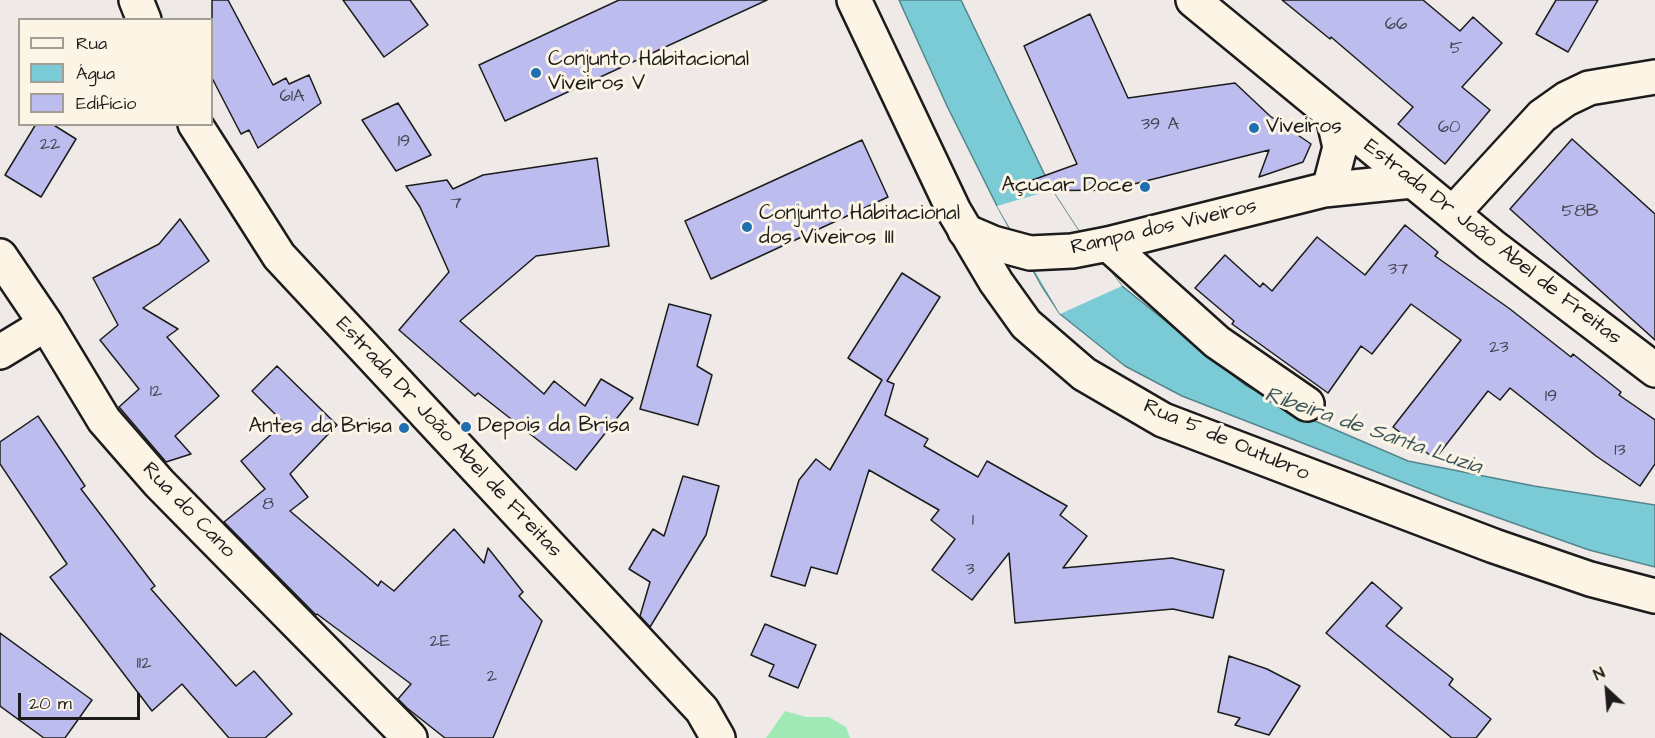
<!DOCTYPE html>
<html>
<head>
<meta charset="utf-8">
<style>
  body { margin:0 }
  #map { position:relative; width:1655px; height:738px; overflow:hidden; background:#efeae7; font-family:"Architects Daughter",sans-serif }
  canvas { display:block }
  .legend { position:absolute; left:18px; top:18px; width:195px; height:108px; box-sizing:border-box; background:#fcf5e5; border:2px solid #a29e95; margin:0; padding:8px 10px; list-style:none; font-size:18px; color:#1c1c1c }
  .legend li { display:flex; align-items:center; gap:12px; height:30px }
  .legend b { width:30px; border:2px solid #a29e95 }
  .north { position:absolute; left:1577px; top:660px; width:60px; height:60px; -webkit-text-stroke:4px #fcf5e5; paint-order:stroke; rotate:334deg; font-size:16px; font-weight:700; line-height:24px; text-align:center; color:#1c1c1c }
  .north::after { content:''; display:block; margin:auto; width:21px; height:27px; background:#1c1c1c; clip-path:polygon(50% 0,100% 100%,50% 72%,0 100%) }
  .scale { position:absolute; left:18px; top:693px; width:122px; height:27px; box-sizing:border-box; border:3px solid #1c1c1c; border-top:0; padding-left:8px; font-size:18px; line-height:21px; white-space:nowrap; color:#1c1c1c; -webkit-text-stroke:4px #fcf5e5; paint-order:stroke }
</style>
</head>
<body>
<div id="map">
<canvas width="1655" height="738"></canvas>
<ul class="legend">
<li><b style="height:8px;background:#fcf5e5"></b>Rua</li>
<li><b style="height:16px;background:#7bcbd6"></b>Água</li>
<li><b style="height:16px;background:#bdbcee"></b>Edifício</li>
</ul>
<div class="north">N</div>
<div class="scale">20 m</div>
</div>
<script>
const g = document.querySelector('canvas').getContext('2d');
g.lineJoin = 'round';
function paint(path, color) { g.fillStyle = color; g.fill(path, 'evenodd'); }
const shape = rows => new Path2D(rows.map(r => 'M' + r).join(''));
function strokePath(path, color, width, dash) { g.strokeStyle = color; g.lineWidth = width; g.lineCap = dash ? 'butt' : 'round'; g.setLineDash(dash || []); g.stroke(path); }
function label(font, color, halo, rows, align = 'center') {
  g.font = font + ' "Architects Daughter",sans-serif'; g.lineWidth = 6; g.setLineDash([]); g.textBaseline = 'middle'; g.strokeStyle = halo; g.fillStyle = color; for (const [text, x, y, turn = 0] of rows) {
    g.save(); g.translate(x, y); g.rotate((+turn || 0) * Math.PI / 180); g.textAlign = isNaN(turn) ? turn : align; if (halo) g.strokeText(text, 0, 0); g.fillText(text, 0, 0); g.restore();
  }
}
const green = shape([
  [785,711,806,717,829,717,846,727,850,738,766,738]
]);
const water = shape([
  [899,0,961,0,1052,190,1076,227,1122,286,1245,385,1308,418,1408,461,1534,486,1655,505,1655,567,1589,550,1451,501,1182,396,1125,366,1060,314,1041,285,997,206,947,106,899,0]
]);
const pier = shape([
  [1052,190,1076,227,1122,286,1060,314,997,206]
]);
const building = shape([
  [212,0,228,0,273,85,286,78,289,84,309,75,321,103,258,148,249,130,241,134,212,78,212,0],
  [343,0,410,0,428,25,384,57,343,0],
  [619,0,767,0,505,121,479,65,619,0],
  [1282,0,1423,0,1460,31,1473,17,1502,43,1462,87,1490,110,1445,164,1398,124,1413,107,1331,37,1330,39,1282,0],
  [1556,0,1598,0,1568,52,1536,34,1556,0],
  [1090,14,1128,98,1235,83,1270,116,1311,144,1303,162,1259,177,1269,150,1110,190,1017,191,1016,186,1077,164,1024,46,1090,14],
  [398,103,431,155,396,171,362,120,398,103],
  [36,124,52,124,76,139,41,197,5,175,36,124],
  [1572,139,1655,214,1655,340,1510,209,1572,139],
  [862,140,888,197,711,279,685,221,862,140],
  [597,158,609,246,536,256,460,321,544,394,554,381,585,406,601,379,633,398,576,470,478,393,475,396,399,330,449,272,420,207,406,186,447,180,453,189,483,175,597,158],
  [180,219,209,261,143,308,178,329,167,337,219,396,175,436,191,454,166,462,119,407,139,389,100,340,118,325,93,278,159,244,180,219],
  [1405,225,1438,252,1435,256,1510,309,1571,357,1573,354,1621,392,1619,395,1655,420,1655,464,1640,486,1596,456,1510,388,1500,400,1488,391,1435,459,1393,427,1461,340,1411,304,1372,354,1361,346,1328,393,1232,324,1234,321,1195,288,1225,255,1260,287,1263,283,1272,291,1317,237,1365,275,1405,225],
  [902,273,940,297,887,381,894,384,885,415,928,439,924,446,978,477,987,461,1067,506,1060,515,1087,536,1063,568,1172,558,1224,570,1213,618,1173,609,1015,623,1009,553,972,600,932,570,955,539,931,520,939,510,869,470,837,574,811,567,805,586,771,576,799,480,816,459,830,470,882,380,848,358,902,273],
  [669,304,711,315,697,366,712,375,698,425,640,409,669,304],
  [277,366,337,425,290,474,308,497,290,511,378,586,381,581,394,591,454,529,484,563,488,548,523,592,519,596,542,621,493,738,445,738,407,708,398,699,411,684,317,614,316,615,224,522,265,489,241,461,284,423,252,391,277,366],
  [38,416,85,486,81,489,155,586,151,589,236,686,254,671,292,714,265,738,229,738,182,684,152,711,50,577,67,564,0,464,0,442,38,416],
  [683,476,719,486,706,535,650,627,640,616,650,582,629,569,653,529,664,536,683,476],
  [1372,582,1402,608,1386,626,1453,679,1449,685,1491,719,1476,738,1452,738,1326,633,1372,582],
  [765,624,816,645,798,688,769,676,774,665,751,655,765,624],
  [0,633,92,700,65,738,44,738,0,706,0,633],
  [1229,656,1267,669,1300,686,1269,735,1235,725,1240,718,1218,712,1229,656]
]);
const street = shape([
  [1329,189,1340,147,1333,117],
  [1453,213,1542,116,1566,99,1589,88,1655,77],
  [965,231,993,243,1030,253,1072,251,1108,244,1324,190,1412,181],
  [1108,244,1217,342,1307,404],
  [0,256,46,324,104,420,159,483,410,738],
  [0,352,46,324]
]);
const secondary = shape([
  [136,0,144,20],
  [854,0,954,211,996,282,1026,324,1084,374,1163,420,1494,546,1590,579,1655,596],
  [1193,0,1491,245,1655,370],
  [195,124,279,256,702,710,718,738]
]);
const markers = [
  [536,73,6,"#1f6fb2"],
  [1254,128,6,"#1f6fb2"],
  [1145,187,6,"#1f6fb2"],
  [747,227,6,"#1f6fb2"],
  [466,427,6,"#1f6fb2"],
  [404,428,6,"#1f6fb2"]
];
const numberNames = [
  ["66",1396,25],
  ["5",1456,49],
  ["61A",292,97],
  ["39 A",1160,125],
  ["60",1449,128],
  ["19",404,142],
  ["22",50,145],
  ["7",456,204],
  ["58B",1580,212],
  ["37",1398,270],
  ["23",1499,348],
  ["12",156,392],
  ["19",1551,397],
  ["13",1620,451],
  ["8",268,505],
  ["1",973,521],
  ["3",970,570],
  ["2E",440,642],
  ["112",144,664],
  ["2",492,677]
];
const poiNames = [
  ["Conjunto Habitacional",548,61],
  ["Viveiros V",548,85],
  ["Viveiros",1266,128],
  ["Açucar Doce",1133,187,"right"],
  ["Conjunto Habitacional",759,215],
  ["dos Viveiros III",759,239],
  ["Depois da Brisa",478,427],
  ["Antes da Brisa",392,428,"right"]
];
const streetNames = [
  ["Rampa dos Viveiros",1164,228,-13],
  ["Estrada Dr João Abel de Freitas",1492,243,38],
  ["Estrada Dr João Abel de Freitas",448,438,47],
  ["Rua 5 de Outubro",1226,441,23],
  ["Rua do Cano",188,511,46]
];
const waterNames = [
  ["Ribeira de Santa Luzia",1373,432,19]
];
paint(green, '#a0e9b7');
paint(water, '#7bcbd6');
strokePath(water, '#55858c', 1.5);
paint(pier, '#efeae7');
paint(building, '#bdbcee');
strokePath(building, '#1c1c1c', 1.5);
strokePath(street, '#1c1c1c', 38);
strokePath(secondary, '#1c1c1c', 38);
strokePath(street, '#fcf5e5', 33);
strokePath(secondary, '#fcf5e5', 33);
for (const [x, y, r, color] of markers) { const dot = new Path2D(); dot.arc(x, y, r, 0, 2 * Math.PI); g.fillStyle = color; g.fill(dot); strokePath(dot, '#fcf5e5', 2); }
label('18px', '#444450', null, numberNames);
label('21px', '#1c1c1c', '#fcf5e5', poiNames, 'left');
label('21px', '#1c1c1c', '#fcf5e5', streetNames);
label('italic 22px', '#3d595d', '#fcf5e5', waterNames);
</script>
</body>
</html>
